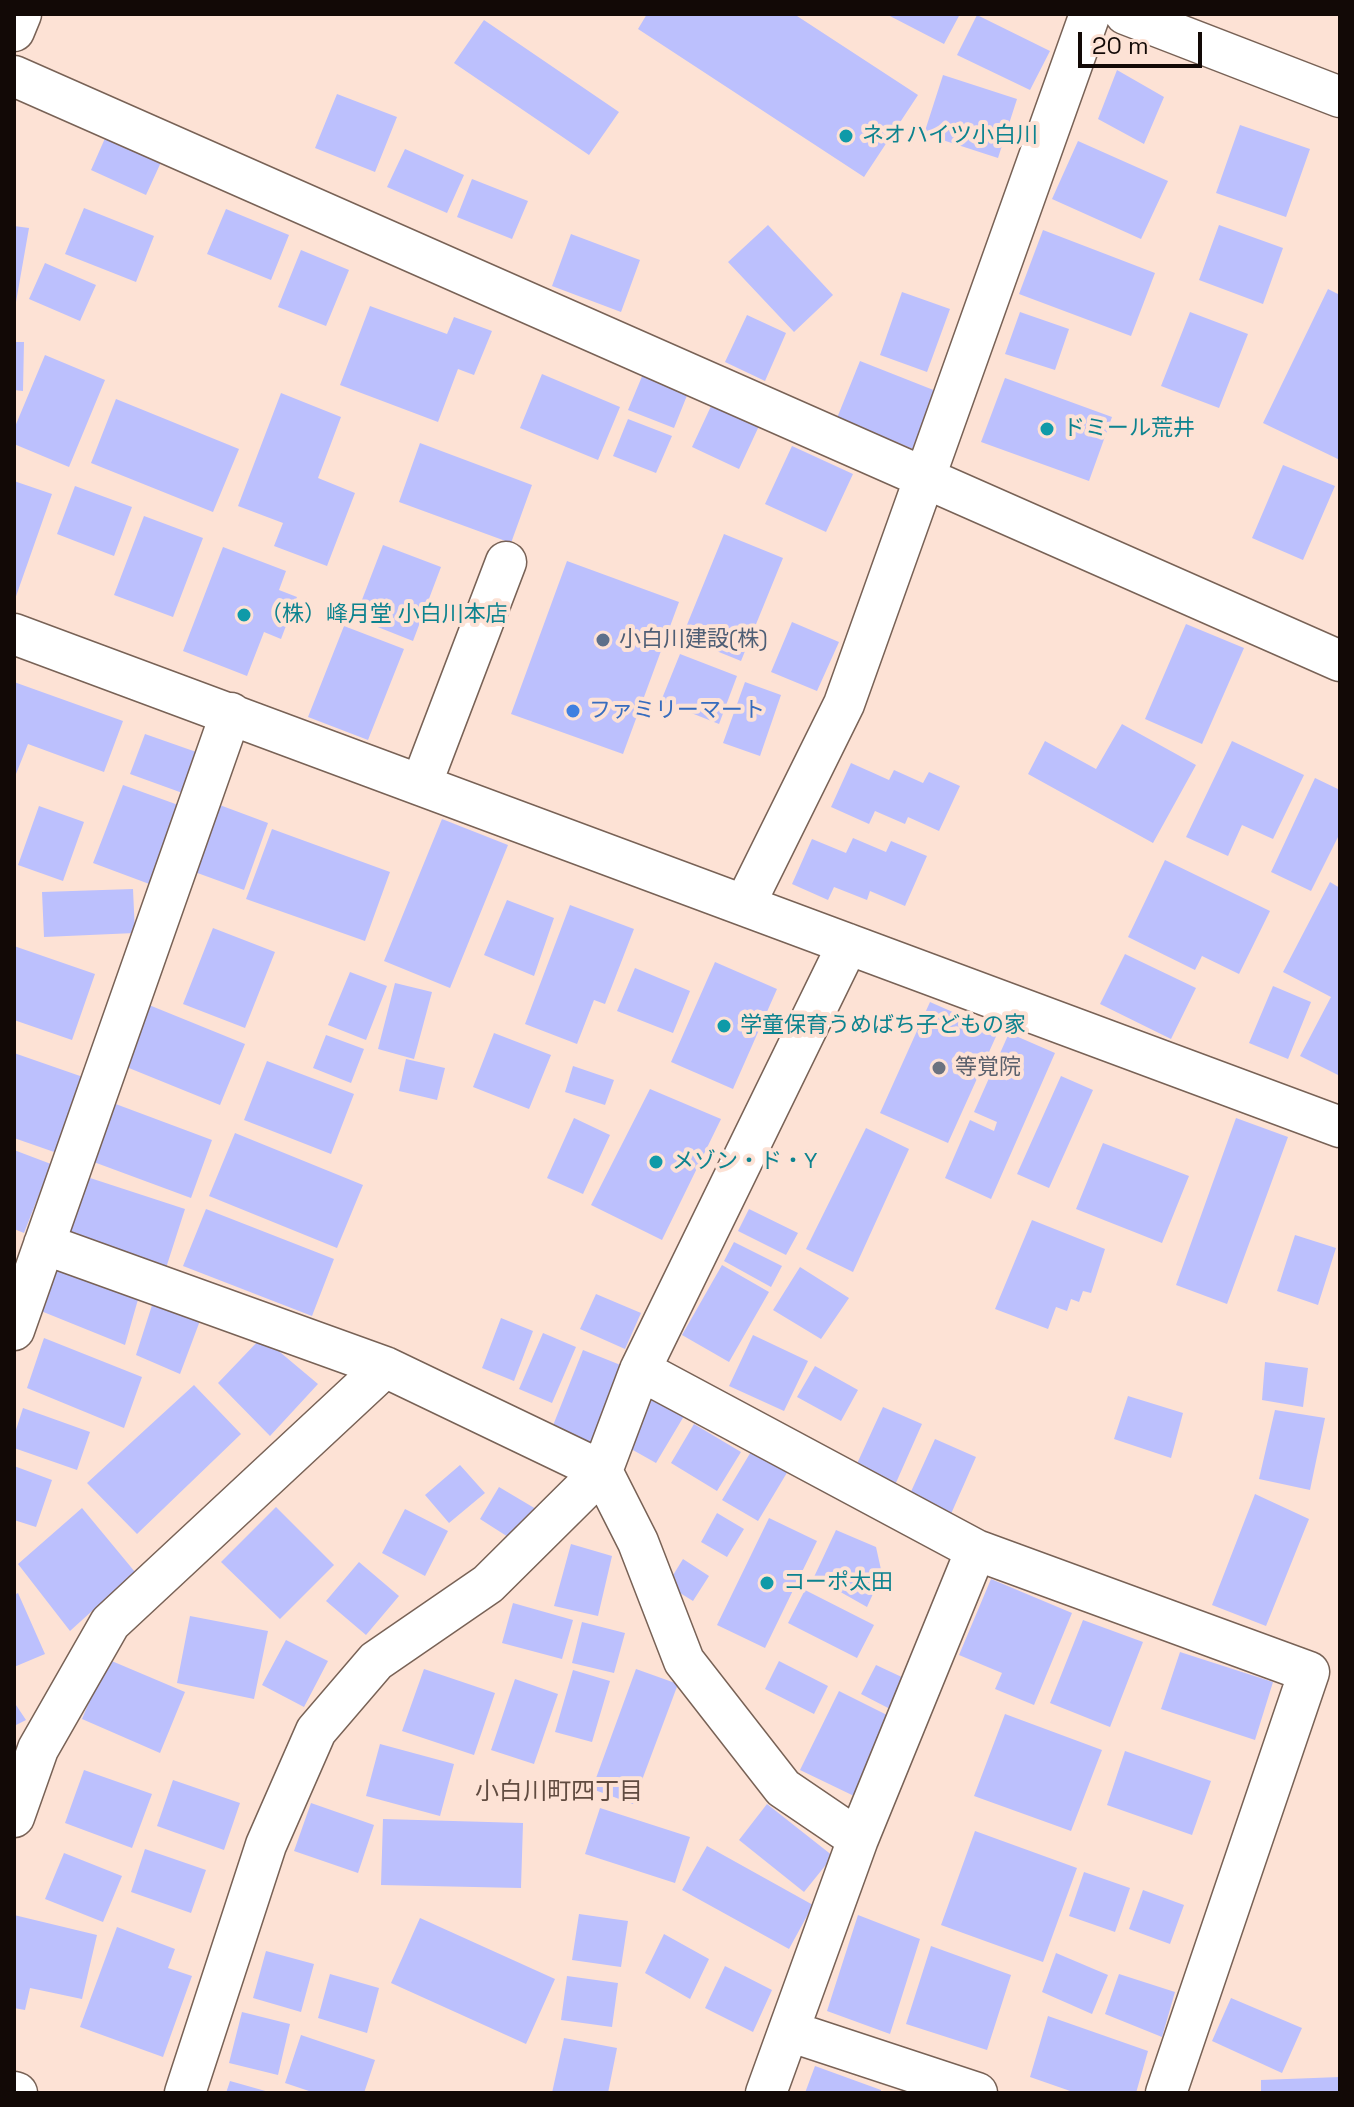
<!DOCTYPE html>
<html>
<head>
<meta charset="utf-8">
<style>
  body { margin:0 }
  #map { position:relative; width:1354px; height:2107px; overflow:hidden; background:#fde2d5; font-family:"Space Grotesk",sans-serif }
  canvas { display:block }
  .frame { position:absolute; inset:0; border:16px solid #120906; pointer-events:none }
  .scale { position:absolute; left:1078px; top:32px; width:124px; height:36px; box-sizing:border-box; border:4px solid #120906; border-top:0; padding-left:10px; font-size:24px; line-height:28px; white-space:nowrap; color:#120906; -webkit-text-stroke:6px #fde2d5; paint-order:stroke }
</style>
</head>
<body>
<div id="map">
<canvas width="1354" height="2107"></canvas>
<div class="frame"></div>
<div class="scale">20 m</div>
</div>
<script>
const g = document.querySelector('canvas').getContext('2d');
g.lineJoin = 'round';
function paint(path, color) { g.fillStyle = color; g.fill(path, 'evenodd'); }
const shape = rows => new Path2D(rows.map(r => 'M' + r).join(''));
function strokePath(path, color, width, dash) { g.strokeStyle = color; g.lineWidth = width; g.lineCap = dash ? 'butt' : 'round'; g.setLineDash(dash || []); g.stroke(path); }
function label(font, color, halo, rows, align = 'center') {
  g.font = font + ' "Space Grotesk","Noto Sans JP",sans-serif'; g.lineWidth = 8; g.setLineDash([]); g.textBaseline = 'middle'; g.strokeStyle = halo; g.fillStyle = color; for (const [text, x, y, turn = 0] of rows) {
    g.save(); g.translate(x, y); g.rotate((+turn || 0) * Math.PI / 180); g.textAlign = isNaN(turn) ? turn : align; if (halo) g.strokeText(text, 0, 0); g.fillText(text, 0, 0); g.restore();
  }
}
const building = shape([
  [647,14,794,14,918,95,864,177,638,29],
  [886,14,960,14,944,44],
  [977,15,1050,51,1030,90,957,55],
  [484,20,619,112,589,155,454,63],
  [1117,70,1164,97,1144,144,1098,119],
  [943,75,1017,99,998,158,924,134],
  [337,94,397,117,375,172,315,148],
  [1240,125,1310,149,1286,217,1216,193],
  [106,136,162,160,146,195,91,170],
  [1078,141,1168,181,1141,239,1052,199],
  [405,149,464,175,447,213,387,187],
  [472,179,528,201,512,239,457,217],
  [84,208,154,236,136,282,65,254],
  [226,209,289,235,271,280,207,254],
  [768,225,833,295,794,332,728,262],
  [1219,225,1283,248,1263,304,1199,280],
  [14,226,29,228,16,302,14,302],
  [1043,230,1155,273,1131,336,1019,294],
  [571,234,640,260,621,312,552,286],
  [301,250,349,270,326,326,278,307],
  [45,263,96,285,80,321,29,299],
  [1328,289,1340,295,1340,460,1263,423],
  [902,292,950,309,927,372,880,355],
  [370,306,447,334,454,317,492,331,474,375,458,369,438,422,340,385],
  [1020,312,1069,329,1055,370,1005,354],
  [1190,312,1248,334,1219,408,1161,386],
  [747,315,786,333,765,381,725,362],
  [14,342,24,342,23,391,14,390],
  [45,355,105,380,69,467,14,444,14,429],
  [860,361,936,391,913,449,837,418],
  [542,374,620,407,598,460,520,428],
  [643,374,688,393,674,428,628,410],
  [1005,378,1112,417,1089,481,981,442],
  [281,393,341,417,318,478,355,493,327,566,274,546,283,523,238,506],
  [116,399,239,449,213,512,91,463],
  [712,404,759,426,739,469,692,447],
  [628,419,672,436,656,473,613,456],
  [420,443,532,485,511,543,399,502],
  [792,446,853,474,826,532,765,504],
  [1283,465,1335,486,1303,560,1252,538],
  [14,481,52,494,14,602],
  [75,486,132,507,114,556,57,534],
  [144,516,203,538,173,617,114,595],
  [724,534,783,558,741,661,682,637],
  [383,545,441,567,413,641,355,618],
  [223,547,286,571,279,590,297,597,281,639,264,632,247,676,183,651],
  [567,561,679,602,623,754,511,714],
  [792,622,839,642,817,691,771,672],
  [1186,624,1244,648,1202,744,1145,719],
  [344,626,404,649,368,740,308,717],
  [680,654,737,676,719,724,661,701],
  [14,682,123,721,104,772,28,744,14,779],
  [745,682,781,695,760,756,723,743],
  [1122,724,1196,765,1153,843,1028,774,1045,741,1096,769],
  [145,734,202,754,188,795,130,774],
  [1232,741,1304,775,1273,839,1242,825,1228,856,1186,837],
  [851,763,889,780,894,770,923,783,929,772,960,786,939,831,908,817,905,824,875,811,869,824,831,807],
  [1315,778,1340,790,1340,833,1311,891,1271,872],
  [123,785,181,806,152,885,93,863],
  [217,804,268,823,244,890,192,871],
  [39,806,84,822,63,881,18,865],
  [442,819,508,845,450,988,384,961],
  [272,829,390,872,365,941,246,899],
  [853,838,886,852,891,841,927,856,905,906,870,891,867,900,834,887,828,900,792,884,812,839,846,853],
  [1165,860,1270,911,1239,974,1202,956,1195,970,1128,937],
  [1330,882,1340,888,1340,1076,1300,1056,1331,997,1283,972],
  [133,889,135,933,44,937,42,892],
  [507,900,554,918,534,976,484,955],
  [570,905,634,929,605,1004,594,1000,577,1044,525,1024],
  [213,928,275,952,245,1028,183,1004],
  [14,946,95,974,72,1040,14,1020],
  [1125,954,1196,988,1171,1039,1100,1004],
  [715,962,777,989,733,1089,671,1062],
  [635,968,690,991,673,1033,617,1011],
  [350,972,387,986,366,1040,328,1025],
  [395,983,432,992,414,1059,378,1049],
  [1273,986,1311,1002,1288,1059,1249,1043],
  [930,1002,998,1032,948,1143,880,1113],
  [149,1005,245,1044,220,1105,124,1066],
  [494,1033,551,1055,529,1109,473,1087],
  [1009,1033,1055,1053,991,1199,945,1178,970,1120,994,1131,997,1122,974,1112],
  [326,1035,364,1049,351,1083,313,1068],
  [14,1053,83,1077,57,1153,14,1138],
  [406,1059,445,1068,437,1100,399,1091],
  [267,1061,354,1094,331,1154,244,1120],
  [573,1066,614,1080,605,1105,565,1092],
  [1061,1076,1093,1090,1049,1188,1017,1174],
  [650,1089,721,1119,662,1240,591,1205],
  [113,1103,212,1140,191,1198,91,1161],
  [574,1118,610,1135,583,1194,547,1178],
  [1236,1118,1288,1137,1227,1304,1176,1285],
  [866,1128,909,1149,853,1272,806,1249],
  [235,1133,363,1185,337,1248,209,1196],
  [1103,1143,1189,1176,1162,1243,1076,1209],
  [14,1150,51,1164,24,1233,14,1229],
  [84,1176,185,1209,166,1268,64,1235],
  [206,1209,334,1259,312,1316,183,1266],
  [749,1209,798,1233,786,1255,738,1231],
  [1032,1220,1105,1249,1091,1293,1083,1291,1079,1302,1071,1299,1067,1311,1056,1307,1048,1329,995,1309],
  [1295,1235,1336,1248,1318,1305,1277,1291],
  [734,1242,782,1266,771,1287,724,1261],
  [54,1263,139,1296,125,1345,36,1309],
  [722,1265,769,1292,729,1362,682,1335],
  [800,1267,849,1298,821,1339,773,1310],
  [596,1294,641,1313,625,1349,580,1329],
  [154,1299,201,1318,180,1374,136,1355],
  [501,1318,533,1331,514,1381,482,1368],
  [543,1333,576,1347,552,1403,519,1389],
  [753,1335,808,1361,784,1411,729,1386],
  [262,1337,318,1384,270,1436,218,1383],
  [44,1338,142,1377,124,1428,27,1388],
  [583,1350,623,1366,591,1444,552,1428],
  [1265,1362,1308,1368,1303,1407,1262,1400],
  [815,1366,858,1390,841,1421,797,1397],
  [194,1385,241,1434,137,1534,87,1483],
  [1128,1396,1183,1413,1171,1458,1114,1439],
  [652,1397,684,1416,656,1463,624,1445],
  [883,1407,922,1424,895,1485,855,1468],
  [23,1408,90,1432,77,1470,14,1448,14,1436],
  [1275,1410,1325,1418,1310,1490,1259,1479],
  [694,1424,741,1452,717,1491,671,1463],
  [935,1439,976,1457,951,1514,909,1496],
  [752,1450,788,1471,758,1521,722,1500],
  [460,1465,485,1493,449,1523,425,1495],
  [14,1466,52,1480,36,1527,14,1520],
  [499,1487,536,1509,516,1542,480,1519],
  [1255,1494,1309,1519,1266,1626,1212,1605],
  [276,1507,334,1565,280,1619,221,1562],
  [82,1508,135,1572,70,1631,18,1564],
  [405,1509,448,1531,425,1576,382,1553],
  [717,1513,744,1529,727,1557,701,1542],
  [769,1518,817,1541,765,1648,717,1625],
  [836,1530,876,1547,882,1574,867,1607,814,1577],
  [571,1544,612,1556,598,1616,554,1606],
  [683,1559,709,1576,693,1601,667,1585],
  [359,1562,399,1596,366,1635,326,1601],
  [991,1579,1072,1613,1034,1705,995,1689,1002,1673,959,1655],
  [805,1590,874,1625,857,1658,788,1623],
  [18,1593,45,1654,14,1667,14,1595],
  [513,1603,573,1620,562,1659,502,1643],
  [190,1616,268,1631,254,1699,177,1683],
  [1083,1620,1143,1642,1110,1727,1050,1703],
  [582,1622,625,1633,614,1673,572,1663],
  [286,1640,328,1661,304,1707,262,1685],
  [1180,1652,1273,1682,1255,1740,1161,1709],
  [107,1659,185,1692,160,1753,82,1719],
  [779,1661,828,1686,814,1714,765,1689],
  [876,1665,906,1679,890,1709,861,1694],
  [424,1669,495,1693,474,1755,402,1731],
  [636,1669,678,1684,633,1804,592,1789],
  [573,1670,610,1681,592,1742,555,1732],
  [515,1679,558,1694,534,1764,491,1750],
  [839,1691,893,1718,854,1796,800,1770],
  [14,1702,26,1720,14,1726],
  [1005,1714,1102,1750,1071,1831,974,1796],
  [380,1744,454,1764,440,1816,366,1796],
  [1125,1751,1211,1781,1192,1835,1107,1805],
  [84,1770,152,1794,132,1848,65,1823],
  [173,1780,240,1803,224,1850,157,1826],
  [311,1803,374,1825,358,1873,294,1851],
  [767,1804,833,1856,804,1892,739,1840],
  [600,1808,690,1837,675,1883,585,1854],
  [383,1819,523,1823,521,1888,381,1885],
  [975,1831,1077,1868,1043,1962,941,1925],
  [707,1846,813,1905,789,1949,682,1890],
  [145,1849,206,1870,191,1913,131,1892],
  [64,1853,122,1876,103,1922,45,1899],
  [1084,1872,1130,1888,1115,1932,1069,1916],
  [1143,1890,1184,1905,1170,1944,1129,1929],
  [579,1914,628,1921,621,1967,572,1960],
  [14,1915,97,1935,82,1999,30,1988,25,2010,14,2008],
  [858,1915,920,1939,890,2034,827,2011],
  [420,1918,555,1979,526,2044,391,1983],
  [117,1927,175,1949,168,1968,192,1976,163,2057,80,2027],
  [664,1934,709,1959,690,1999,645,1973],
  [931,1946,1011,1975,987,2050,906,2024],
  [266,1951,314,1964,301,2012,253,1998],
  [1056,1953,1108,1975,1092,2014,1042,1992],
  [725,1966,772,1990,753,2032,705,2008],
  [330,1974,379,1988,367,2033,318,2018],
  [1119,1974,1175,1992,1162,2037,1105,2014],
  [567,1976,618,1983,612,2027,561,2020],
  [1231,1998,1302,2028,1282,2073,1212,2041],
  [242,2012,290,2024,278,2075,229,2063],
  [1048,2016,1148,2051,1136,2093,1076,2093,1030,2077],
  [301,2035,375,2060,364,2093,315,2093,285,2083],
  [564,2038,617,2048,608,2093,552,2093],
  [815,2066,881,2090,880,2093,805,2093],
  [1340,2077,1340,2093,1261,2093,1261,2080],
  [230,2081,269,2092,269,2093,226,2093]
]);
const minor = shape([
  [1125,14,1340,97],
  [14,31,21,14],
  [14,76,1340,661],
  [14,634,1340,1127],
  [421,785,506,562],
  [745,904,844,704,1090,14],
  [44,1244,385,1367,602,1471,638,1542,684,1661,783,1788,858,1839],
  [14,1330,231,713],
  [640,1370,976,1550],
  [14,1817,38,1749,110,1623,385,1367],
  [789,2031,977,2093],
  [14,2092,17,2093],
  [185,2093,266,1845,316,1731,376,1661,488,1584,602,1471,640,1370,848,944],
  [766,2093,858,1839,976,1550,1309,1672,1166,2093]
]);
const markers = [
  [846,136,8,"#0f9aa8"],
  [1047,429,8,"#0f9aa8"],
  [244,615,8,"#0f9aa8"],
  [603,640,8,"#5c6f8a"],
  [573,711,8,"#3f7fe0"],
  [724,1026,8,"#0f9aa8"],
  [939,1068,8,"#6b7280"],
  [656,1162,8,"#0f9aa8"],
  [767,1583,8,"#0f9aa8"]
];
const cultureNames = [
  ["ネオハイツ小白川",862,136],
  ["ドミール荒井",1063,429],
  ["（株）峰月堂 小白川本店",260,615],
  ["学童保育うめばち子どもの家",740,1026],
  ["メゾン・ド・Y",672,1162],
  ["コーポ太田",783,1583]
];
const serviceNames = [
  ["小白川建設(株)",619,640]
];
const shopNames = [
  ["ファミリーマート",589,711]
];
const worshipNames = [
  ["等覚院",955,1068]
];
const neighbourhoodNames = [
  ["小白川町四丁目",559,1792]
];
paint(building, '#bcc0fd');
strokePath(minor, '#786256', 43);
strokePath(minor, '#fff', 40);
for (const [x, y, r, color] of markers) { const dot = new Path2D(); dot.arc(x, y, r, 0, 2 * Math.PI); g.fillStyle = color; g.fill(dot); strokePath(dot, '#fde2d5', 3); }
label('22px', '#0d838f', '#fde2d5', cultureNames, 'left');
label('22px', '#4e5e75', '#fde2d5', serviceNames, 'left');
label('22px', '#366cbe', '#fde2d5', shopNames, 'left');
label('22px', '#5b616d', '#fde2d5', worshipNames, 'left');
label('24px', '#614c41', '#fde2d5', neighbourhoodNames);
</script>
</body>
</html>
